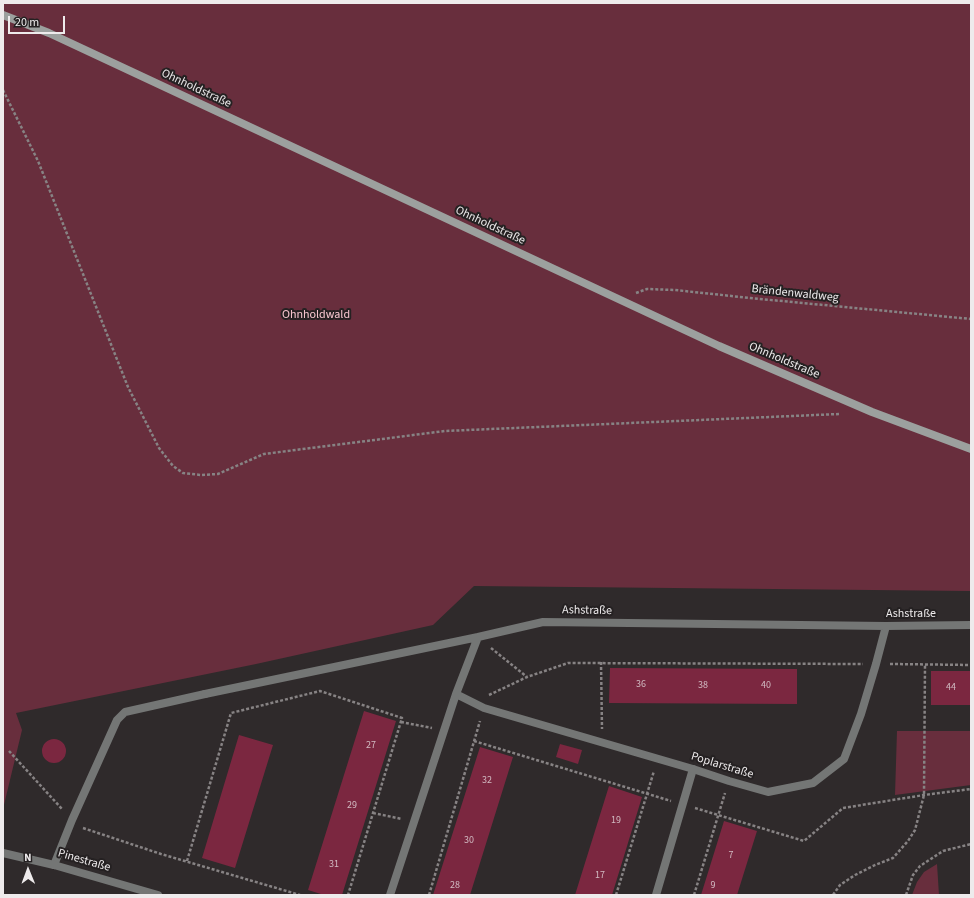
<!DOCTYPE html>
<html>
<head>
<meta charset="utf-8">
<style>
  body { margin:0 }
  #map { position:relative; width:974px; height:898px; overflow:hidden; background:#2f2a2b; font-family:"Source Sans 3",sans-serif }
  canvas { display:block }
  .frame { position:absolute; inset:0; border:4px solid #eeebec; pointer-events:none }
  .north { position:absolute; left:8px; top:850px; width:40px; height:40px; -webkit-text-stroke:3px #252122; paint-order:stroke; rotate:359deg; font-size:11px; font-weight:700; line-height:16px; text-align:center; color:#eeebec }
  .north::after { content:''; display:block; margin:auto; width:14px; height:18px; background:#eeebec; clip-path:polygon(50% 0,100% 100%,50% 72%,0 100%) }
  .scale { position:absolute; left:8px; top:16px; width:57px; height:18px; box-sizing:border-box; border:2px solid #eeebec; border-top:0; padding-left:5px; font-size:12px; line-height:14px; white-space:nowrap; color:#eeebec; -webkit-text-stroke:3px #252122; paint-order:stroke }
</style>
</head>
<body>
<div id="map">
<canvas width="974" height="898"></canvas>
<div class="frame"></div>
<div class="north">N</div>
<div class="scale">20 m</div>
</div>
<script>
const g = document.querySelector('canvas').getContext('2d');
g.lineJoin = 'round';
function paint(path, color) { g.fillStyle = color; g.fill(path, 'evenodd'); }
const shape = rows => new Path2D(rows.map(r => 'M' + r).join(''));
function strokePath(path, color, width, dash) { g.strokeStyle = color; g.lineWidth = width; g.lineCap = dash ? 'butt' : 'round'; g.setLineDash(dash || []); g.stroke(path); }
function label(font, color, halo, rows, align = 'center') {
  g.font = font + ' "Source Sans 3",sans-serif'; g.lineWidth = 4; g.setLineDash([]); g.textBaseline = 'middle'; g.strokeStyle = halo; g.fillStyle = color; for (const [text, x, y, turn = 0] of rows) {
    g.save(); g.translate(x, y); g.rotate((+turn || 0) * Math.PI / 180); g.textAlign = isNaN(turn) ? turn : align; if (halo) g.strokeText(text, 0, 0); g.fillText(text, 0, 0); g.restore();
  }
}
const green = shape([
  [3,3,971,3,971,591,474,586,433,625,256,664,16,713,22,730,3,809],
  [897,731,971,731,971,785,895,795],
  [937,864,939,895,912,895,917,882,924,872]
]);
const building = shape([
  [610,668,797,669,797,704,609,703],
  [931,671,971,671,971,705,931,705],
  [364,711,396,721,342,895,324,895,308,890],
  [239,735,273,745,235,868,202,858],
  '42 751a12 12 0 1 1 24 0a12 12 0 1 1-24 0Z',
  [560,744,582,750,578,764,556,757],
  [480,747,513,757,470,895,433,895],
  [609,786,642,797,624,856,612,895,575,895],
  [724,821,757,831,737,895,701,895]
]);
const path = shape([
  [3,90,38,161,128,387,159,448,173,466,183,473,201,475,218,474,264,454,445,431,839,414],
  [636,293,647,289,675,290,750,298,971,319],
  [491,648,527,677],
  [601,662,602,729],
  [890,664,971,665],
  [489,695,527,677,568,663,863,664],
  [401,722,432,728],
  [474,741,671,801],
  [9,751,62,809],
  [695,808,804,841,843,808,924,795,971,789],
  [373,813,402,819],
  [83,828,161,854,300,895],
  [187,861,231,713,320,691,402,718,348,895],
  [429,895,480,721],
  [616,895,654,771],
  [694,895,725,793],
  [833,895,840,885,855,875,875,865,893,858,908,841,915,830,924,795,925,665],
  [906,895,913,875,920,866,943,851,971,844]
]);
const lane = shape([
  [54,865,72,820,117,720,125,712,205,694],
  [656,895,693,769]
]);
const street = shape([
  [205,694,478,637],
  [456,694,484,708,693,769,729,781,768,792,813,783,844,759,861,714,876,664,886,626],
  [3,853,54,865,158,895],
  [390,895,456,694,478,637,543,622,886,626,971,625]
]);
const secondary = shape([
  [3,15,49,33,719,346,872,412,971,449]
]);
const numberNames = [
  ["36",641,685],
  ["38",703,686],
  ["40",766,686],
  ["44",951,688],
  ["27",371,746],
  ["32",487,781],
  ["29",352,806],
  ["19",616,821],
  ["30",469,841],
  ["7",731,856],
  ["31",334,865],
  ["17",600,876],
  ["28",455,886],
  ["9",713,886]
];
const streetNames = [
  ["Ohnholdstraße",196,89,25],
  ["Ohnholdstraße",490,226,25],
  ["Brändenwaldweg",795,294,6],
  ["Ohnholdstraße",784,361,23],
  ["Ashstraße",587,611,1],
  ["Ashstraße",911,614],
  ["Poplarstraße",722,766,17],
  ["Pinestraße",84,861,16]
];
const parkNames = [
  ["Ohnholdwald",316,315]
];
paint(green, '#682e3d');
paint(building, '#7b2740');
strokePath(path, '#878384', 2.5, [3, 2]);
strokePath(lane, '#747675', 8);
strokePath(street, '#747675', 8);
strokePath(secondary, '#9ca09e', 8);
label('10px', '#d1bac1', null, numberNames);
label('12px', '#eeebec', '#252122', streetNames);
label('12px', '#fac7d1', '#252122', parkNames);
</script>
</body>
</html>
